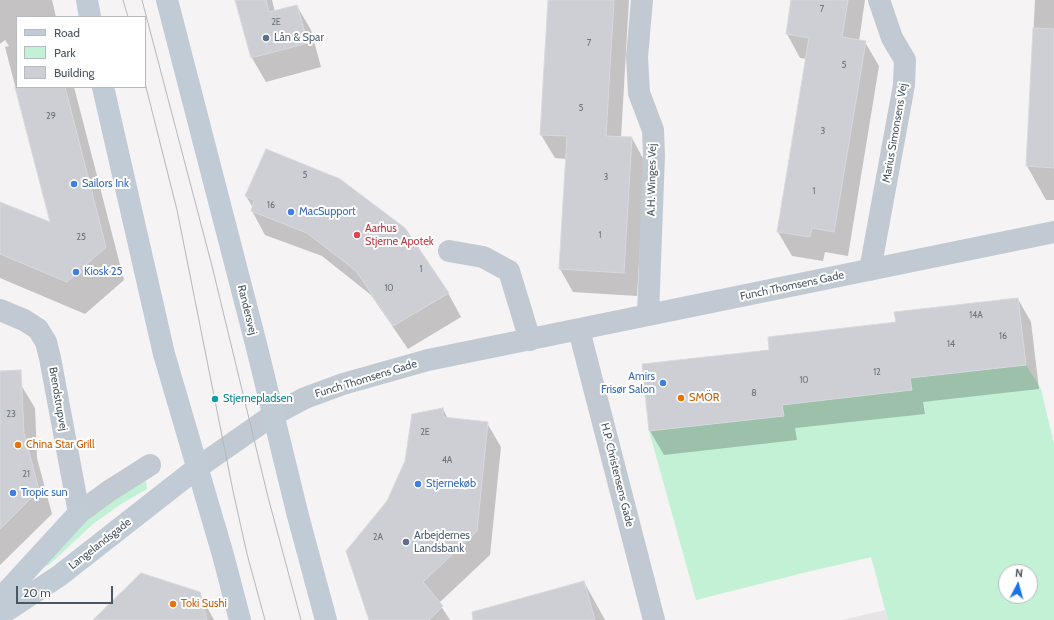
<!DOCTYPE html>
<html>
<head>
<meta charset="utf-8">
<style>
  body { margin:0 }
  #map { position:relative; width:1054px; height:620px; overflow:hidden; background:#f5f3f3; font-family:Cabin,sans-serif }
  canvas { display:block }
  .legend { position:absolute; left:16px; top:16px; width:130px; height:72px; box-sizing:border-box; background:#fff; border:1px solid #b7bbc0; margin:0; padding:5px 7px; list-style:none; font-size:12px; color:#4a5661 }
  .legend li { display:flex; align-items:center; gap:8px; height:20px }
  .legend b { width:20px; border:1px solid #b7bbc0 }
  .north { position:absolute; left:998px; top:564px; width:40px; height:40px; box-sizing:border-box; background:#fff; border:1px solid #b7bbc0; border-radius:50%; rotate:6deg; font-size:11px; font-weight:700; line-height:16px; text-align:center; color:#4a5661 }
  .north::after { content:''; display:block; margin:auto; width:14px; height:18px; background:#1a73e8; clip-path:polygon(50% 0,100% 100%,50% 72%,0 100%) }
  .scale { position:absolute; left:16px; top:586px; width:97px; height:18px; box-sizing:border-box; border:2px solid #4a5661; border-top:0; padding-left:5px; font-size:12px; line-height:14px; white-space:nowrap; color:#4a5661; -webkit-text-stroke:3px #fff; paint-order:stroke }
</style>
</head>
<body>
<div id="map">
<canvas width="1054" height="620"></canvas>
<ul class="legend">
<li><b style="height:5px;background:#c1cbd6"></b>Road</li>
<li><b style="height:11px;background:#c3f1d5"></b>Park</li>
<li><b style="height:11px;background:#cdcfd5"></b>Building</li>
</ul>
<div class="north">N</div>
<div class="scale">20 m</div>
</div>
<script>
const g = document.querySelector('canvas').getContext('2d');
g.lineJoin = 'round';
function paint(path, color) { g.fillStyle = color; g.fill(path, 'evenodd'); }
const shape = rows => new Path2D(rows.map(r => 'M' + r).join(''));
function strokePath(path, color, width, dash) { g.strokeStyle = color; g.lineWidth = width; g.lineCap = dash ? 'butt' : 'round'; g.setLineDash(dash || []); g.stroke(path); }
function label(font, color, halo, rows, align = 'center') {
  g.font = font + ' Cabin,sans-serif'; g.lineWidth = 4; g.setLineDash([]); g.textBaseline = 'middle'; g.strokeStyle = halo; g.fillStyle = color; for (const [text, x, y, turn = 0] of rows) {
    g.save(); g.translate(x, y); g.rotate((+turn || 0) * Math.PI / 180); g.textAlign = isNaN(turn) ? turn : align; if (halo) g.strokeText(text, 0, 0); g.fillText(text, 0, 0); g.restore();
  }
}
const education = shape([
  [885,610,888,620,842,620]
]);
const green = shape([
  [1026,365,1041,389,1054,444,1054,620,888,620,871,557,803,573,696,600,649,431,784,416,782,405,910,378],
  [1006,572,1030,572,1030,596,1006,596],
  [143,481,146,481,147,489,121,504,93,524,49,565,45,566,44,565,78,528,105,506]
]);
const shadow = shape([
  [0,0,52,0,56,17,17,17,17,87,74,87,124,280,85,314,0,278,0,203,51,224,5,47,9,46,5,40,0,44],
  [236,0,272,0,275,12,297,6,311,30,321,67,266,82,252,58],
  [549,0,629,0,621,138,632,138,645,162,637,296,573,292,560,269,566,159,555,158,541,135],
  [792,0,865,0,859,41,865,42,879,66,848,256,825,252,823,261,792,256,778,232,807,59,800,58,787,34],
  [1035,0,1054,0,1054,200,1046,200,1027,166],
  [266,151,448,293,461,317,408,349,371,295,322,256,265,235,252,211,253,208,246,196],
  [1018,299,1031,322,1039,389,923,402,925,414,795,428,797,440,664,455,650,431,643,365,770,351,897,323],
  [0,376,21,385,35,408,37,458,52,514,0,565],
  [443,409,448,419,487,423,501,447,490,555,439,603,450,620,370,620,388,501],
  [584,582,605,620,515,620],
  [199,592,214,620,94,620]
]);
const building = shape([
  [235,0,266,0,269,12,297,5,308,43,251,58,235,0],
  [548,0,614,0,606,136,632,137,624,273,559,269,567,136,540,135,548,0],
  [791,0,848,0,842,37,866,41,834,232,812,228,810,237,777,232,809,38,786,34,791,0],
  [1033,28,1054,29,1054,168,1026,166,1033,28],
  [15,87,65,87,106,247,67,282,0,254,0,202,50,222,15,87],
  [266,149,340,179,405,228,449,293,393,326,356,271,307,233,251,211,254,200,245,196,266,149],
  [1018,298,1026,365,910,378,912,390,782,405,784,416,649,431,642,364,769,350,768,337,896,322,894,312,1018,298],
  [21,370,24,433,39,490,0,529,0,371,21,370],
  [443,408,443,417,488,422,477,531,423,582,443,606,429,620,369,620,346,551,387,501,405,461,412,414,443,408],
  [141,573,200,592,207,620,93,620,141,573],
  [584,581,595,620,473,620,472,612,584,581]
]);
const street = shape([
  [642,0,637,57,639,93,653,130,654,155,648,315],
  [449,251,483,257,509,271,530,340],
  [870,270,904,85,905,60,892,38,879,0],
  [0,310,24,320,38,329,46,342,50,358,79,513,109,491,150,465],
  [579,330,654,620],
  [197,468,273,415,305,398,343,384,428,360,1054,232]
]);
const secondary = shape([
  [87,0,90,17],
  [167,0,256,344,298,516,326,620],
  [103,87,164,354,223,555,240,620],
  [0,599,79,513],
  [0,615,59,576,197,468]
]);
const tram = shape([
  [123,0,128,17],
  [142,0,212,266,268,497,301,620],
  [145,83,177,210,233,491,247,554,265,620]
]);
const markers = [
  [266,38,4,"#5c6f8a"],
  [74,184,4,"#3f7fe0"],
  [291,212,4,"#3f7fe0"],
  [357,235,4,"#e0444e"],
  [76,272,4,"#3f7fe0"],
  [663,383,4,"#3f7fe0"],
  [681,398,4,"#e8710a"],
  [215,399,4,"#0f9aa8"],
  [18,445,4,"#e8710a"],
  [418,484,4,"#3f7fe0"],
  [13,493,4,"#3f7fe0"],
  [406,542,4,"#5c6f8a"],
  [173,604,4,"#e8710a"]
];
const numberNames = [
  ["7",822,9],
  ["2E",276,22],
  ["7",589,43],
  ["5",844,65],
  ["5",581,108],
  ["29",51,116],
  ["3",823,131],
  ["5",305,175],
  ["3",606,177],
  ["1",814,191],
  ["16",271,205],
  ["1",600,235],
  ["25",81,237],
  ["1",421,269],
  ["10",389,288],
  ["14A",976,315],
  ["16",1003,336],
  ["14",951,344],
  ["12",877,372],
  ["10",804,380],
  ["8",754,393],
  ["23",11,414],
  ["2E",425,432],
  ["4A",447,460],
  ["21",26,474],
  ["2A",378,537]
];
const serviceNames = [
  ["Lån & Spar",274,38],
  ["Arbejdernes",414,536],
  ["Landsbank",414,549]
];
const streetNames = [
  ["Marius Simonsens Vej",895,133,-80],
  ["A.H. Winges Vej",652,180,-89],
  ["Funch Thomsens Gade",792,286,-12],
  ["Randersvej",247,310,76],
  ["Funch Thomsens Gade",366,379,-17],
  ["Brendstrupvej",58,399,80],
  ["H.P. Christensens Gade",617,475,76],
  ["Langelandsgade",100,544,-38]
];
const shopNames = [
  ["Sailors Ink",82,184],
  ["MacSupport",299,212],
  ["Kiosk 25",84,272],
  ["Amirs",655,377,"right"],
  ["Frisør Salon",655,390,"right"],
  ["Stjernekøb",426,484],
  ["Tropic sun",21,493]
];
const healthNames = [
  ["Aarhus",365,229],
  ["Stjerne Apotek",365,242]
];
const foodNames = [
  ["SMÖR",689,398],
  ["China Star Grill",26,445],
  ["Toki Sushi",181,604]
];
const cultureNames = [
  ["Stjernepladsen",223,399]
];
paint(education, '#e6e4e5');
paint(green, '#c3f1d5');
paint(shadow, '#0003');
paint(building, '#cdcfd5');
strokePath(building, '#d7d9de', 1);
strokePath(street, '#c1cad2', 22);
strokePath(secondary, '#c1cbd6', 22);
strokePath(tram, '#b5b8bd', 1);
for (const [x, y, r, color] of markers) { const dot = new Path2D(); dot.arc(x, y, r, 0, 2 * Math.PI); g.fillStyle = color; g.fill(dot); strokePath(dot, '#fff', 1.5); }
label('9px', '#6b747e', null, numberNames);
label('11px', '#4e5e75', '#fff', serviceNames, 'left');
label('11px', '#4a5661', '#fff', streetNames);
label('11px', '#366cbe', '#fff', shopNames, 'left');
label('11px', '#be3a42', '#fff', healthNames, 'left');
label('11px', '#c56008', '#fff', foodNames, 'left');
label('11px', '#0d838f', '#fff', cultureNames, 'left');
</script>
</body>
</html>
